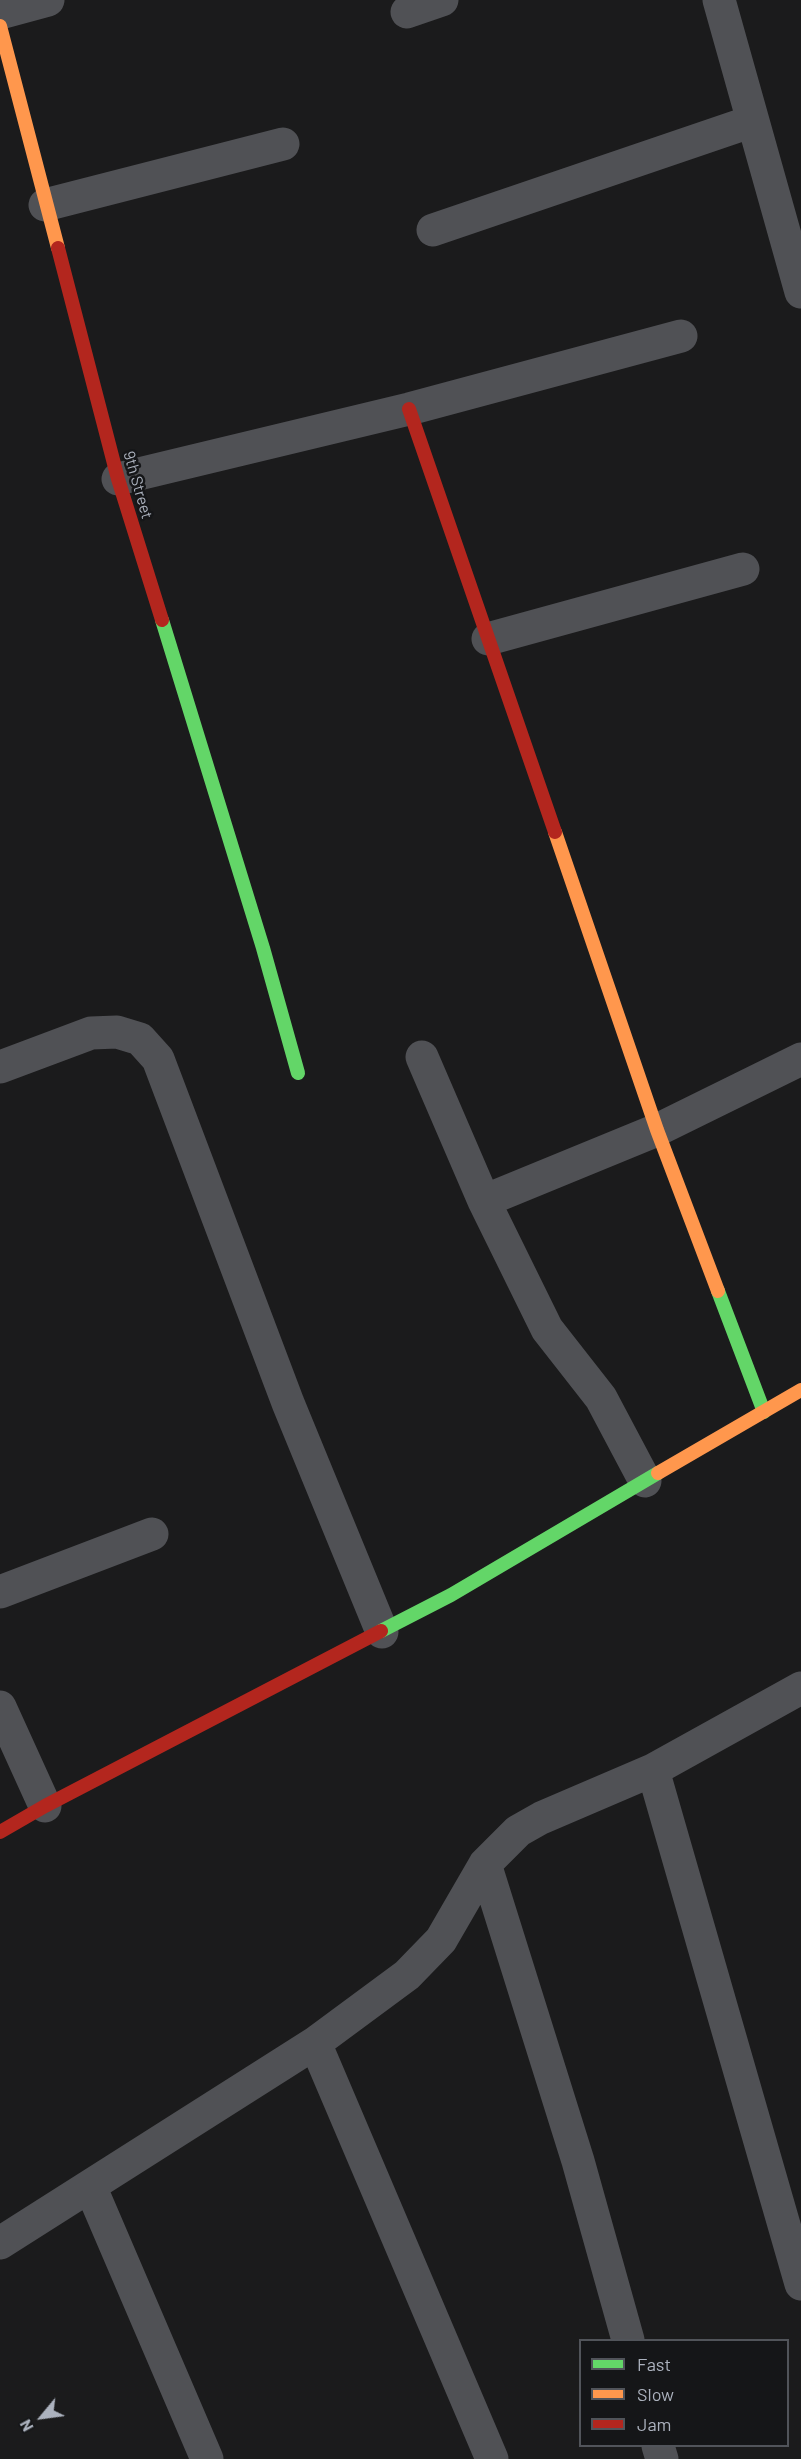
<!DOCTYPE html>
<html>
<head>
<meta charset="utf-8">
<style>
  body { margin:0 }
  #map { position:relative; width:801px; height:2459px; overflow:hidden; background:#1b1b1c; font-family:Barlow,sans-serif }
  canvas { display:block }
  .legend { position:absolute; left:579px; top:2339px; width:210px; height:108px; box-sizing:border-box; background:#151618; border:2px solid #51545a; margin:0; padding:8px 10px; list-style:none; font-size:18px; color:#acb2be }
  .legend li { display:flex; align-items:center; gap:12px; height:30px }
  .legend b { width:30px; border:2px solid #51545a }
  .north { position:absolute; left:12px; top:2387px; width:60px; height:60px; -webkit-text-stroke:4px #151618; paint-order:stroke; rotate:241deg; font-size:16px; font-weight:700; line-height:24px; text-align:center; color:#acb2be }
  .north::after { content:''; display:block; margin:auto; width:21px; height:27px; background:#acb2be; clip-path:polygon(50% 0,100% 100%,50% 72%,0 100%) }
</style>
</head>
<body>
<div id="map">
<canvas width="801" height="2459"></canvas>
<ul class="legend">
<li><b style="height:8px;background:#63d668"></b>Fast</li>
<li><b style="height:8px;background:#ff974d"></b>Slow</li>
<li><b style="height:8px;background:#b3261e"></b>Jam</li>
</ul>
<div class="north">N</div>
</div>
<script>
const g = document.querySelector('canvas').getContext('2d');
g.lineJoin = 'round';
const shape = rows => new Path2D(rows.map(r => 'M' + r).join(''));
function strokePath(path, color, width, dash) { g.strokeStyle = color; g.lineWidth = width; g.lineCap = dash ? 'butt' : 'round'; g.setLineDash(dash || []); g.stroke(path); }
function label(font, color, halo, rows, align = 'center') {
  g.font = font + ' Barlow,sans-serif'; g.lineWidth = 5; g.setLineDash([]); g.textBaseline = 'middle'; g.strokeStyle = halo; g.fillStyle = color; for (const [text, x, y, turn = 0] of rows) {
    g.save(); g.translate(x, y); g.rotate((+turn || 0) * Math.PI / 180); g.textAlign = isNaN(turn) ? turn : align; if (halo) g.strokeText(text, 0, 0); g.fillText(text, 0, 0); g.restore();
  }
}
const street = shape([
  [719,0,801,292],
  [407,12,442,0],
  [0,13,48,0],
  [45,205,283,144],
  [433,230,753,121],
  [118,479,409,409,681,336],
  [488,639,743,569],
  [422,1057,484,1201,547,1329,601,1398,645,1481],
  [0,1067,91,1033,117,1032,140,1039,158,1059,288,1403,382,1632],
  [484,1201,657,1130,801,1059],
  [0,1592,152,1534],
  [0,1707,45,1806],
  [653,1770,801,2284],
  [485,1864,578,2161,628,2340],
  [315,2043,492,2459],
  [90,2186,207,2459],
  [0,2243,315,2043,407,1975,441,1940,485,1864,518,1831,541,1818,653,1770,801,1688],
  [658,2446,662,2459]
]);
const fast = shape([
  [162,620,263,948,298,1073],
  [718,1291,764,1412],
  [381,1631,451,1595,658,1473]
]);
const slow = shape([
  [0,26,58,248],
  [555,832,657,1130,718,1291],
  [658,1473,801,1390]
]);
const jam = shape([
  [58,248,118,479,162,620],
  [409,409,555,832],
  [0,1832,45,1806,381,1631]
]);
const streetNames = [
  ["9th Street",138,485,74]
];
strokePath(street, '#505155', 33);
strokePath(fast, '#63d668', 14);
strokePath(slow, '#ff974d', 14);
strokePath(jam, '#b3261e', 14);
label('16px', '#acb2be', '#151618', streetNames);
</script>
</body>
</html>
